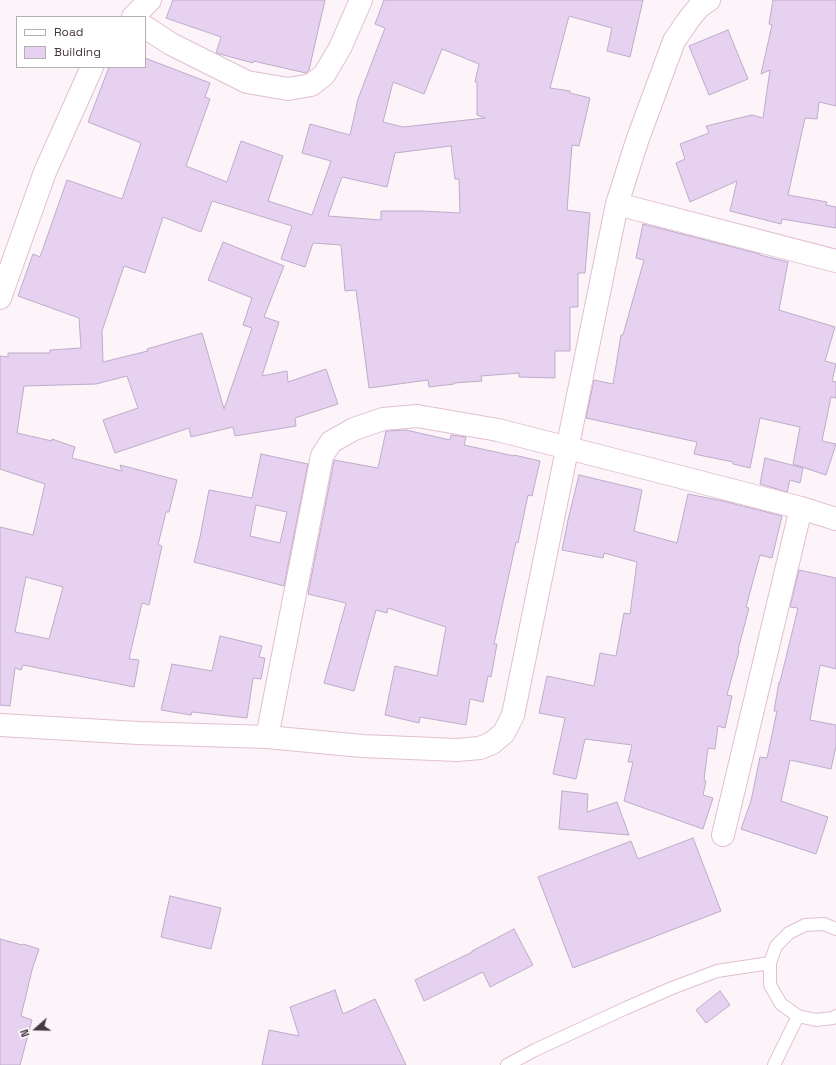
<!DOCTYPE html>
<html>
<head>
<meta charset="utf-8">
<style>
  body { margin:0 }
  #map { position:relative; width:836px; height:1065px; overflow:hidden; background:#fcf4f8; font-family:"Space Grotesk",sans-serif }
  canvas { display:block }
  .legend { position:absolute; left:16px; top:16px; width:130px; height:52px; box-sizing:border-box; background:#fff; border:1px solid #b5afb3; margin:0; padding:5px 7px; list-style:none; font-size:12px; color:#463840 }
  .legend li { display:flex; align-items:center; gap:8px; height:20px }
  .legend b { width:20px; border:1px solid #b5afb3 }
  .north { position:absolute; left:16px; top:1009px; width:40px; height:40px; -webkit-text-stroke:3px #fff; paint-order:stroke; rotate:250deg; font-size:11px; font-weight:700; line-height:16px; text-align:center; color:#463840 }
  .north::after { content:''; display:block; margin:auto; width:14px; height:18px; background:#463840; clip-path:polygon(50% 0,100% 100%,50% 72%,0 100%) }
</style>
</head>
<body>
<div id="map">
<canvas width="836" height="1065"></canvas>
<ul class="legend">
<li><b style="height:5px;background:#fff"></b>Road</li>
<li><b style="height:11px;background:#e6d1f1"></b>Building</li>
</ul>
<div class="north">N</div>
</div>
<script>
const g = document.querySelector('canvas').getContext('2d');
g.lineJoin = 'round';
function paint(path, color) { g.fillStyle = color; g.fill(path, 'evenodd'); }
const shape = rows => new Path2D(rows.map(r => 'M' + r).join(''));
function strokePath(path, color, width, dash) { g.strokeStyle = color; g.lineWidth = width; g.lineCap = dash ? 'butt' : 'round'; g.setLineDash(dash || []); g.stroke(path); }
const building = shape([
  [173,0,325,0,309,70,306,73,253,61,253,63,216,53,221,37,166,18,173,0],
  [384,0,643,0,630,57,607,51,612,28,569,16,550,88,570,91,570,93,590,98,579,146,572,145,567,210,590,213,585,273,578,273,578,307,570,307,570,351,555,351,555,378,519,377,519,373,481,376,482,381,454,383,454,384,429,387,428,380,369,388,356,290,345,291,341,245,313,243,305,267,281,259,292,226,212,201,201,232,163,217,145,273,124,266,102,331,103,362,148,351,147,349,202,333,224,409,252,328,243,325,252,298,208,280,223,242,284,266,264,317,279,322,262,376,287,371,288,382,326,369,338,404,295,418,296,426,235,436,233,427,191,437,189,428,115,453,103,420,138,408,127,376,96,384,24,386,17,433,52,441,52,439,75,447,72,458,122,471,120,465,177,480,169,512,166,512,158,545,162,546,149,605,142,603,129,659,139,660,134,687,23,665,21,670,15,668,10,706,0,705,0,527,33,535,45,484,0,469,0,356,8,357,8,353,50,353,50,350,81,348,79,318,18,296,33,254,40,257,67,180,122,199,141,143,88,122,109,67,145,67,145,58,210,83,205,97,210,99,186,166,227,182,241,141,283,156,268,201,312,215,331,161,302,153,310,124,350,135,358,99,385,28,375,24,384,0],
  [442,49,479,64,475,82,477,82,477,115,485,118,403,127,383,122,393,82,424,94,442,49],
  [451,146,455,179,459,179,460,213,421,211,381,211,381,220,328,216,342,177,387,187,395,153,451,146],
  [26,577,63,587,49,639,15,632,26,577],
  [773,0,836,0,836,106,819,102,817,119,805,118,788,195,827,202,826,205,836,207,836,228,782,219,781,224,730,211,737,181,690,202,676,163,685,159,680,144,709,133,706,126,752,115,763,118,770,70,761,74,772,25,769,24,773,0],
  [728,30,748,79,709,95,689,46,728,30],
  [643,224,760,254,760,255,788,262,779,310,835,327,825,361,836,364,832,381,836,382,836,398,831,397,822,441,836,444,826,475,793,464,800,427,760,418,750,468,733,464,733,462,694,454,697,442,586,418,594,380,613,384,621,335,623,335,644,260,636,258,643,224],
  [406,430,450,440,451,435,466,437,464,445,514,456,514,455,540,461,532,496,528,495,518,543,516,542,494,644,497,644,491,677,488,676,483,702,470,699,466,725,420,717,419,723,385,715,395,666,437,676,446,627,388,608,387,613,376,610,354,691,324,683,346,603,308,594,334,461,334,460,378,468,386,431,406,430],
  [261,454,308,464,284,586,194,562,200,537,209,490,252,498,261,454],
  [256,505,287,512,280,543,250,536,256,505],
  [765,458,803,468,800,483,790,480,787,492,760,484,765,458],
  [579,475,642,490,634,531,677,543,688,494,718,500,719,500,782,516,772,558,760,555,746,607,749,608,738,650,739,651,727,695,732,696,725,728,718,726,715,749,708,748,704,780,706,781,703,795,713,798,703,829,624,801,633,762,628,762,632,745,585,739,576,779,553,774,565,718,539,713,547,676,594,686,600,653,616,656,624,613,630,614,637,562,604,553,603,558,562,550,568,520,579,475],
  [799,570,836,578,836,669,820,665,810,720,836,725,836,746,831,769,790,760,781,801,828,817,816,854,741,829,751,801,760,757,767,758,777,711,774,711,779,682,780,682,798,608,790,607,799,570],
  [220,636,262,646,259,657,265,658,261,679,253,678,247,718,192,712,191,715,161,710,172,664,212,671,220,636],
  [562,791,588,794,587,812,617,802,629,835,559,829,562,791],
  [693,838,721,911,573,968,538,877,631,841,638,859,693,838],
  [170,896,221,908,211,949,161,937,170,896],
  [514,929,533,965,490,987,483,972,424,1001,415,980,472,952,472,951,514,929],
  [0,939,22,945,23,944,39,949,32,970,21,1016,32,1020,20,1065,0,1065,0,939],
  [335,990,343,1014,375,999,406,1065,262,1065,269,1030,299,1036,290,1007,335,990],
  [720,991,730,1005,706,1023,696,1010,720,991]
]);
const lane = shape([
  [836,929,824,924,805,925,789,933,776,946,770,963,770,985,781,1004,798,1016,816,1020,833,1018,836,1016],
  [507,1065,535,1050,626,1008,672,988,717,971,770,963],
  [774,1065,798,1016]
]);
const street = shape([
  [133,17,150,0],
  [145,27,171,44,247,82,288,89,311,85,324,75,340,48,361,0],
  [617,204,836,261],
  [0,298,45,172,92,67],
  [0,725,138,733,267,737,362,746,457,750,480,748,492,743,504,733,513,715,617,204,637,141,674,41,689,19,699,7,709,0],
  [267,737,322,456,331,442,354,429,383,419,417,416,498,430,801,508,836,519],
  [723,835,801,508]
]);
paint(building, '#e6d1f1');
strokePath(building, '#beabc9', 1);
strokePath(lane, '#e2bfd3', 14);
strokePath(street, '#e2bfd3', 24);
strokePath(lane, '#fff', 12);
strokePath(street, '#fff', 22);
</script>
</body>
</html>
